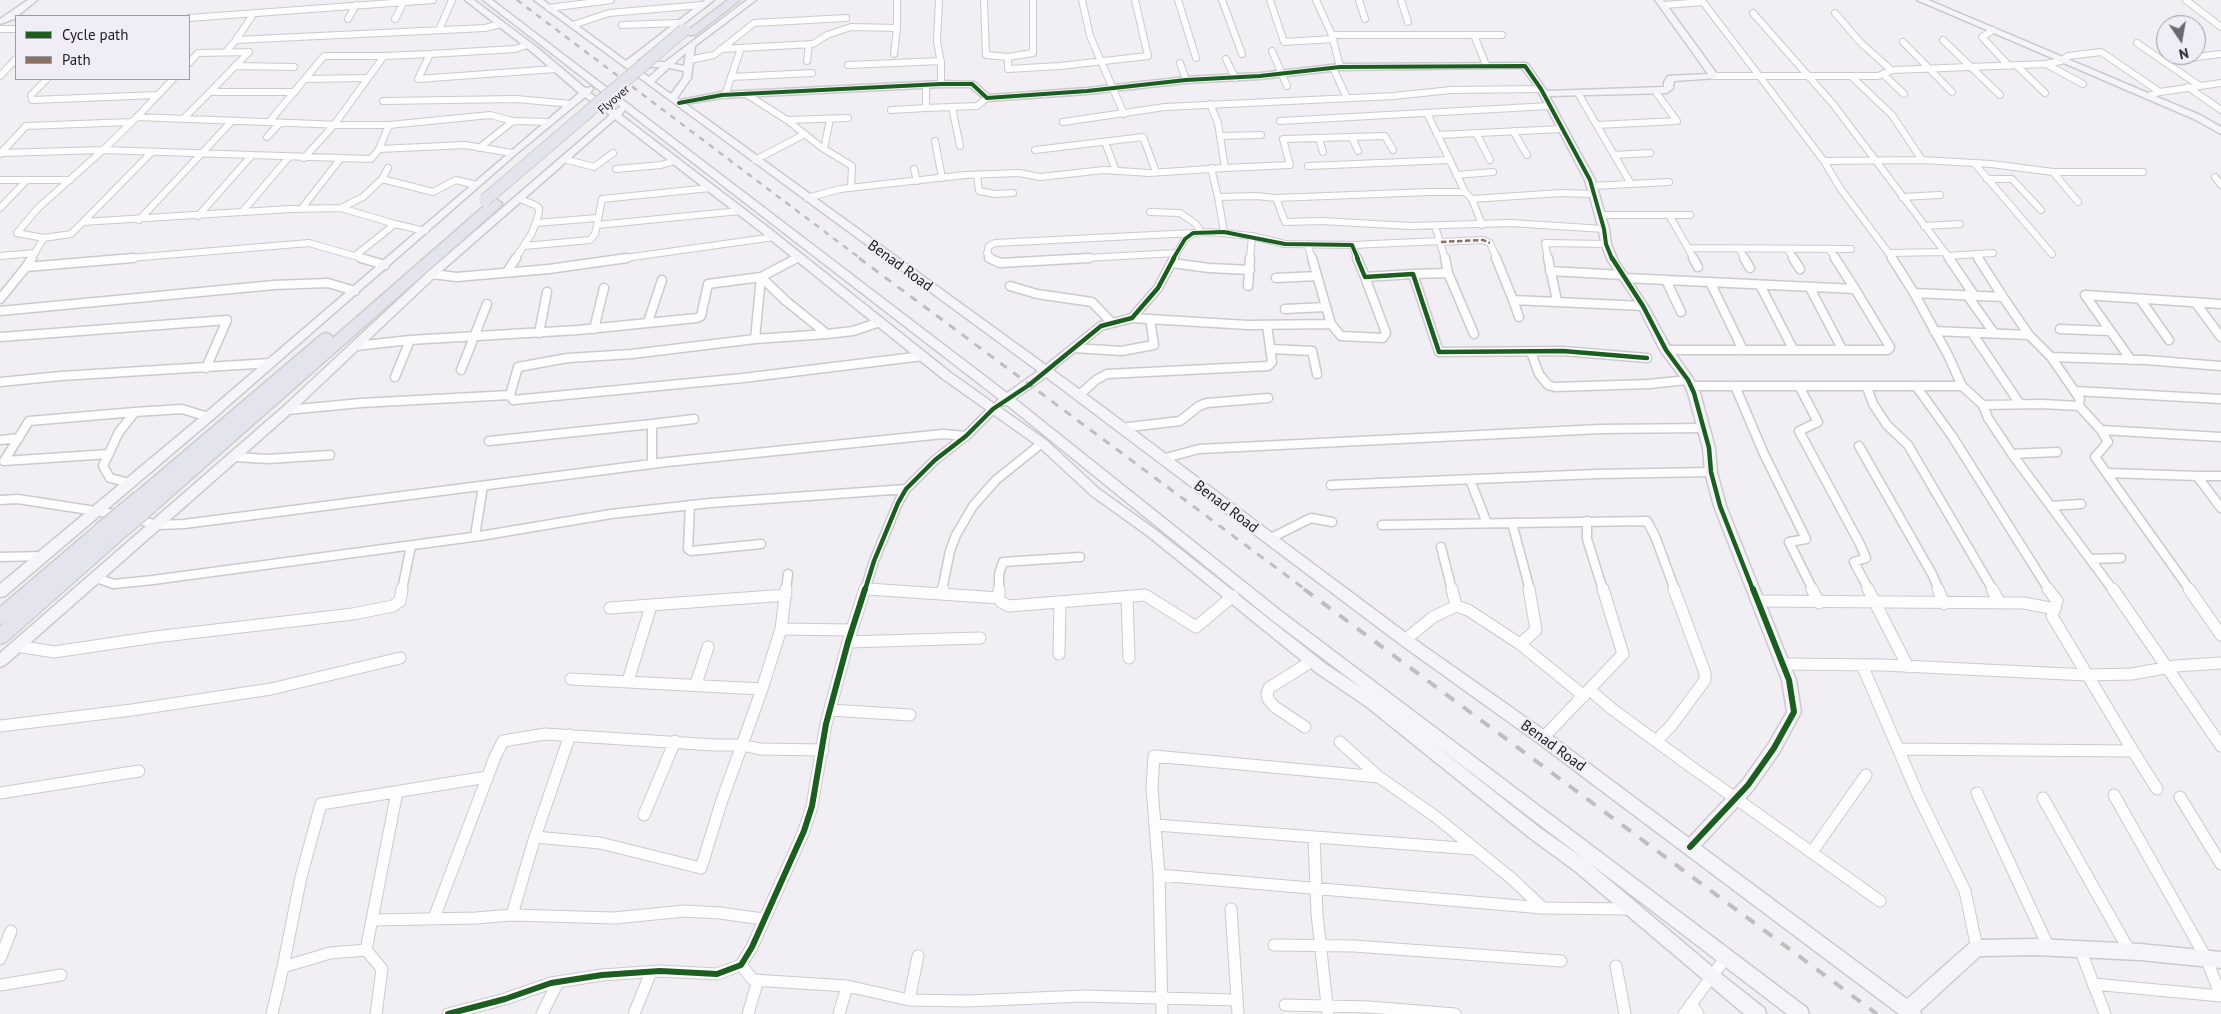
<!DOCTYPE html>
<html>
<head>
<meta charset="utf-8">
<style>
  body { margin:0 }
  #map { position:relative; width:2221px; height:1014px; overflow:hidden; background:#f1eff4; font-family:"PT Sans",sans-serif }
  canvas { display:block }
  .legend { position:absolute; left:15px; top:15px; width:175px; height:65px; box-sizing:border-box; background:#f1edf6; border:1px solid #9e9ba2; margin:0; padding:6px 9px; list-style:none; font-size:15px; color:#222024 }
  .legend li { display:flex; align-items:center; gap:10px; height:25px }
  .legend b { width:25px; border:1px solid #9e9ba2 }
  .north { position:absolute; left:2156px; top:15px; width:50px; height:50px; box-sizing:border-box; background:#f1edf6; border:1px solid #9e9ba2; border-radius:50%; rotate:168deg; font-size:14px; font-weight:700; line-height:20px; text-align:center; color:#222024 }
  .north::after { content:''; display:block; margin:auto; width:18px; height:22px; background:#6a686d; clip-path:polygon(50% 0,100% 100%,50% 72%,0 100%) }
</style>
</head>
<body>
<div id="map">
<canvas width="2221" height="1014"></canvas>
<ul class="legend">
<li><b style="height:6px;background:#1b5e20"></b>Cycle path</li>
<li><b style="height:6px;background:#8d6e63"></b>Path</li>
</ul>
<div class="north">N</div>
</div>
<script>
const g = document.querySelector('canvas').getContext('2d');
g.lineJoin = 'round';
const shape = rows => new Path2D(rows.map(r => 'M' + r).join(''));
function strokePath(path, color, width, dash) { g.strokeStyle = color; g.lineWidth = width; g.lineCap = dash ? 'butt' : 'round'; g.setLineDash(dash || []); g.stroke(path); }
function paint(path, color) { g.fillStyle = color; g.fill(path, 'evenodd'); }
function label(font, color, halo, rows, align = 'center') {
  g.font = font + ' "PT Sans",sans-serif'; g.lineWidth = 4.5; g.setLineDash([]); g.textBaseline = 'middle'; g.strokeStyle = halo; g.fillStyle = color; for (const [text, x, y, turn = 0] of rows) {
    g.save(); g.translate(x, y); g.rotate((+turn || 0) * Math.PI / 180); g.textAlign = isNaN(turn) ? turn : align; if (halo) g.strokeText(text, 0, 0); g.fillText(text, 0, 0); g.restore();
  }
}
const streetFar2 = shape([
  [939,0,937,41,941,64,941,84],
  [984,0,986,55,1008,57,1008,69,1060,66,1148,56,1135,0],
  [1082,0,1090,36,1124,114],
  [1178,0,1196,58],
  [1222,0,1242,54],
  [1270,0,1284,42,1333,39],
  [1316,0,1332,35,1340,67],
  [1359,0,1365,19],
  [1401,0,1408,22],
  [2186,0,2221,27],
  [1703,2,1824,161,1840,188,1893,259],
  [1664,5,1703,2,1701,0],
  [549,8,611,0],
  [1753,13,1833,104,1950,259],
  [1835,13,1861,43,1891,70],
  [189,18,433,0],
  [348,19,356,5],
  [395,19,404,2],
  [573,25,609,13,702,5],
  [622,25,679,23],
  [0,29,16,29],
  [439,30,452,0],
  [1993,30,1982,37,2009,66],
  [1332,35,1502,35],
  [1474,35,1486,65],
  [236,40,254,13],
  [1943,40,2000,95],
  [1903,42,1952,92],
  [2137,43,2163,61],
  [527,45,515,49,430,54,418,79,555,69],
  [721,49,813,44,827,35,851,27,897,28,897,0],
  [1272,51,1287,86],
  [226,52,236,40,485,28,501,24],
  [894,54,897,28],
  [1008,57,1033,53,1033,0],
  [1226,59,1235,78],
  [689,60,714,55,754,23,846,18],
  [807,61,809,44],
  [189,63,198,53,249,52],
  [1180,63,1186,80],
  [2046,64,2083,84],
  [848,65,941,61],
  [2016,65,2045,93],
  [235,66,294,67],
  [1333,68,1347,98],
  [1883,74,1904,94],
  [0,76,16,59],
  [1714,76,1878,76,1893,70,2046,64,2061,61,2068,56,2101,52,2160,92],
  [731,77,812,73],
  [1852,77,1892,115,1922,160,1991,164,2053,172,2143,172],
  [47,79,31,95,32,100,158,95],
  [305,79,366,78],
  [926,85,926,108,977,106,987,98],
  [2200,86,2163,61,2221,54],
  [2188,87,2221,110],
  [210,92,249,52],
  [1578,93,1631,184,1591,186],
  [746,94,787,120,848,118],
  [725,95,741,48],
  [2148,96,2160,92,2221,83],
  [383,101,516,99,572,104],
  [1210,104,1218,123,1220,136],
  [952,107,960,146],
  [891,110,926,108],
  [1427,113,1465,192],
  [137,117,173,79],
  [137,117,342,125,389,125,379,149,371,159,103,150,137,117],
  [184,118,210,92,295,92],
  [787,120,821,147,852,166,851,188],
  [1280,121,1549,106],
  [269,122,324,56,384,56],
  [1063,122,1165,107,1394,96,1451,90,1541,89],
  [389,125,490,115,513,121,550,122],
  [1597,125,1677,121,1655,91],
  [1513,131,1527,155],
  [1476,133,1490,160],
  [1437,135,1562,129],
  [267,137,280,123],
  [1352,137,1358,151],
  [1319,138,1323,152],
  [935,141,942,178],
  [1105,142,1116,171],
  [479,148,513,121],
  [379,149,465,145,512,153],
  [824,149,830,119],
  [1035,150,1143,137,1156,172],
  [1,153,103,150],
  [0,154,26,126,131,122],
  [1614,155,1650,153],
  [304,158,334,125,384,56,430,54],
  [564,159,594,167,613,153],
  [755,160,805,134],
  [1824,161,1922,160],
  [1975,164,2052,254],
  [1308,166,1450,160],
  [1211,168,1218,197],
  [1225,168,1290,165,1283,139,1385,136,1393,150],
  [616,169,661,165,674,161],
  [914,169,917,181],
  [2053,172,2078,202],
  [977,175,979,191,995,194,1013,193],
  [1456,175,1493,172],
  [2215,177,2221,185],
  [382,179,388,168],
  [1987,179,2012,179,2041,210],
  [0,180,70,180],
  [1631,184,1669,182],
  [710,188,602,199,597,225,740,211],
  [1902,197,1940,195],
  [807,198,840,189,965,175,1019,173,1040,177,1104,170,1149,173,1225,168,1220,136,1261,135],
  [1276,198,1429,192,1465,192,1472,199,1561,193,1593,194],
  [1472,199,1482,225],
  [0,208,27,180],
  [302,208,341,158],
  [341,208,363,197,382,179,433,192,456,180,476,185],
  [242,212,289,157],
  [1150,212,1180,213,1196,224,1201,232],
  [1599,215,1669,215,1688,248,1851,249],
  [1669,215,1690,215],
  [198,216,252,155],
  [139,220,232,121],
  [83,222,151,153],
  [536,223,597,218],
  [1435,226,1445,259],
  [1924,226,1960,224],
  [1224,232,1218,197,1256,196,1276,198,1285,222,1322,221,1409,226,1511,223,1604,229],
  [44,238,17,233,38,208,103,150],
  [1441,242,1483,240,1490,243,1497,259],
  [1352,245,1440,241],
  [524,246,590,240,595,234,597,225],
  [1308,246,1312,259],
  [1688,248,1694,259],
  [1829,249,1836,259],
  [1740,250,1745,259],
  [1788,250,1794,259],
  [1889,253,1945,252],
  [1976,254,1979,259],
  [356,255,395,224,425,231],
  [0,256,35,253],
  [1947,256,1993,253],
  [31,259,44,238,71,234,83,222,290,209,341,208,395,224],
  [118,259,309,243,365,259],
  [515,259,532,233,539,213,539,208,535,205,520,199],
  [618,259,774,237],
  [795,259,799,257],
  [992,259,987,253,989,246,995,243,1193,233],
  [1067,259,1177,253],
  [1173,259,1185,239,1193,233,1210,232,1252,236,1285,244,1352,245,1358,259],
  [1250,259,1252,236],
  [1548,259,1545,243,1606,244]
]);
const streetFar1 = shape([
  [361,258,385,265],
  [989,258,1000,263,1089,258],
  [1312,258,1331,324,1341,336,1383,338,1386,333,1365,277],
  [1357,258,1365,277,1413,274,1439,352,1563,351,1647,358],
  [1445,258,1448,273],
  [1496,258,1513,300],
  [1548,258,1557,301],
  [1693,258,1698,267],
  [1744,258,1750,268],
  [1793,258,1800,269],
  [1835,258,1855,289],
  [1892,258,1914,293,2003,297,2029,335,2051,357,2080,399,2079,406],
  [1949,258,1974,295],
  [1978,258,2003,297],
  [1172,263,1209,268,1250,270],
  [26,267,32,258],
  [1550,271,1623,275],
  [507,272,516,258],
  [432,274,457,277,549,269,627,258],
  [1413,274,1448,273,1474,334],
  [761,277,786,301,827,334,853,331,880,322],
  [1276,278,1317,276],
  [1625,278,1855,289,1890,347,1888,350,1666,350],
  [1666,280,1681,312],
  [1710,282,1743,350],
  [1760,285,1793,349],
  [1010,286,1037,294,1092,302,1111,322],
  [1248,286,1250,258],
  [1810,288,1842,349],
  [1914,293,1948,355,1962,386],
  [1967,295,1994,333],
  [0,299,26,267,133,258],
  [2140,299,2169,340],
  [2195,302,2221,337],
  [1285,309,1325,307],
  [0,311,274,285,328,283,355,291],
  [1519,317,1513,300,1643,306],
  [1132,318,1248,325,1331,324],
  [648,322,662,280],
  [594,329,604,288],
  [2060,329,2109,331],
  [1934,331,2029,335],
  [539,333,547,292],
  [1972,333,2020,404],
  [0,337,227,320,206,368],
  [755,339,761,277],
  [356,346,410,340,578,330,697,318,701,316,708,284,761,277,797,258],
  [1075,348,1121,351,1154,345,1150,319],
  [1271,349,1312,351,1317,374],
  [1531,352,1539,374,1548,385,1555,387,1649,384,1688,380],
  [2051,357,2146,360,2221,366],
  [2131,360,2085,295,2221,304],
  [461,370,487,304],
  [1045,371,1101,326,1132,318,1158,288,1174,258],
  [395,377,410,340],
  [0,382,61,376,271,363],
  [1691,386,1962,386,1983,405,2042,404,2079,406,2101,430],
  [1735,386,1764,454,1806,539,1789,542,1813,590],
  [1799,386,1818,422,1799,431,1860,544,1866,558,1854,562,1869,590],
  [1916,386,1952,436,2049,590],
  [1867,387,1873,404,1887,425,1908,445,1993,590],
  [2075,391,2221,399],
  [510,395,513,400,743,378,923,356],
  [1079,395,1096,380,1107,374,1268,366,1272,362,1267,325],
  [1983,405,1988,418,2012,454,2113,590],
  [287,410,361,403,510,395,518,367,568,358,632,354,755,339,827,334],
  [652,424,694,419],
  [1121,428,1180,421,1199,406,1207,403,1268,398],
  [0,440,19,438],
  [489,441,652,424,652,464],
  [1859,446,1932,574,1939,590],
  [109,454,4,461,29,421,135,412],
  [2012,454,2057,452],
  [235,457,268,459,330,455],
  [1162,459,1199,449,1600,429,1704,428],
  [2108,473,2197,476],
  [2221,476,2197,476,2221,508],
  [1470,480,1487,523],
  [129,483,110,478,103,466,119,432,135,412,182,409,208,417],
  [1331,485,1597,474,1711,472],
  [0,500,18,499,121,515],
  [690,505,688,549,691,551,761,544],
  [2051,506,2081,504],
  [133,518,157,525,184,524,667,462,943,434,966,436],
  [1587,521,1587,539,1603,590],
  [1512,523,1530,590],
  [1382,525,1647,521,1655,536,1675,590],
  [475,536,483,486],
  [1269,539,1311,518,1332,522],
  [1441,547,1452,590],
  [0,557,44,556],
  [2091,559,2121,558],
  [96,578,114,584,153,580,480,536,611,514,710,503,906,489],
  [866,589,887,590],
  [402,590,411,546],
  [786,590,788,574],
  [865,590,874,561,898,503,906,489,935,460,966,436,993,409],
  [942,590,950,551,956,535,973,506,996,480,1042,443],
  [999,590,999,574,1003,562,1080,557],
  [2190,590,2095,457,2108,442,2101,430,2221,437]
]);
const street = shape([
  [786,589,781,629,852,630],
  [868,589,999,598,1001,602,1009,606,1145,595,1196,627,1233,596],
  [999,589,999,598],
  [1452,589,1456,606],
  [1812,589,1819,603],
  [1868,589,1908,667],
  [1938,589,1944,604],
  [1992,589,2000,603],
  [2113,589,2221,746],
  [2189,589,2221,635],
  [942,593,943,589],
  [1127,597,1129,658],
  [1757,601,2024,603,2055,609],
  [610,608,786,595],
  [1405,640,1433,617,1456,606,1468,610,1520,644,1536,630,1529,589],
  [848,642,980,638],
  [1520,644,1584,696],
  [17,646,54,652,155,637,353,614,393,606,400,601,402,589],
  [1059,654,1060,602],
  [1782,664,1883,665,2087,675,2132,674,2176,666,2221,663],
  [1862,665,1918,795,1965,891,1977,948],
  [571,679,762,689,781,629],
  [628,681,651,606],
  [696,684,708,647],
  [1590,690,1612,709,1690,766,1880,901],
  [830,710,910,715],
  [0,726,132,710,271,689,400,658],
  [1305,727,1275,707,1268,699,1267,694,1269,688,1312,661],
  [1543,738,1623,654,1603,589],
  [1657,740,1671,726,1705,680,1705,673,1674,589],
  [1340,742,1379,777],
  [1899,749,2133,751,2052,616,2057,601,2048,589],
  [2133,751,2157,789],
  [1154,756,1379,777,1436,817,1511,878,1543,908,1159,875,1152,788,1154,756],
  [0,793,139,771],
  [1977,793,2049,948],
  [2114,795,2206,958,2221,996],
  [2180,797,2221,864],
  [2043,798,2130,952],
  [644,815,675,741],
  [1156,825,1474,849],
  [535,837,600,843,701,868,722,800,742,745,760,749,823,750],
  [1314,837,1317,914,1328,1014],
  [1812,852,1866,775],
  [1159,875,1162,1014],
  [1543,908,1630,909],
  [1231,909,1238,1014],
  [512,915,534,840,570,735],
  [434,918,495,757,503,741,545,734,714,745,742,745,762,689],
  [373,920,476,918,512,915,614,918,685,911,720,913,763,919],
  [1274,945,1354,946,1561,961],
  [2080,949,2105,1014],
  [366,950,397,792],
  [0,959,11,931],
  [741,965,753,980,847,986,909,1000,967,1001,1083,996,1236,1000],
  [1616,966,1625,1014],
  [283,967,301,877,321,804,487,777],
  [2093,984,2221,996],
  [0,985,61,975],
  [909,1000,918,956],
  [1691,1004,1698,1014],
  [1285,1005,1369,1007,1455,1014],
  [272,1014,283,967,330,953,366,950,382,969,376,1014],
  [448,1014,505,999,551,983,602,975,660,971,717,974,741,965,752,947,804,831,812,806,826,724,848,642,865,589],
  [542,1014,558,982],
  [634,1014,651,972],
  [748,1014,758,980],
  [839,1014,847,986],
  [1684,1014,1726,957]
]);
const secondary = shape([
  [28,0,37,0,14,19,0,24,0,19,28,0],
  [465,0,474,0,539,49,585,88,592,87,593,89,590,93,615,110,621,107,483,0,492,0,1007,393,1038,371,534,0,543,0,626,61,705,0,714,0,636,61,665,62,747,0,756,0,695,46,691,78,677,98,680,100,722,92,941,81,975,82,989,95,1087,88,1186,77,1260,73,1340,64,1525,63,1528,64,1547,91,1664,87,1664,82,1668,76,1708,74,1655,0,1663,0,1717,74,1717,78,1674,81,1673,88,1667,93,1549,96,1595,180,1609,229,1611,244,1618,261,1648,306,1671,348,1692,377,1700,393,1715,448,1717,472,1726,506,1796,680,1801,712,1779,753,1753,790,1701,846,1907,999,1971,942,1977,940,2036,939,2140,944,2221,952,2221,968,2140,960,2036,955,1980,956,1920,1011,1921,1014,1899,1014,1538,743,1400,644,1046,377,1015,399,1282,612,1807,1008,1809,1014,1787,1014,1430,741,1540,828,1587,861,1716,970,1764,1008,1766,1014,1744,1014,1575,871,1530,838,1367,707,1317,673,1148,536,1091,495,1038,446,943,379,761,232,615,119,436,276,291,413,5,665,0,667,0,653,283,407,428,272,610,115,585,97,515,155,212,420,5,596,0,597,0,584,204,414,579,93,533,53,465,0],
  [686,53,684,66,674,64,681,57,686,53],
  [634,66,635,67,660,67,649,77,634,66],
  [669,68,684,71,683,78,671,94,654,82,669,68],
  [1504,68,1522,68,1537,89,1585,180,1599,229,1601,244,1608,261,1638,306,1660,350,1683,381,1688,393,1703,448,1705,472,1714,506,1782,680,1787,712,1769,743,1743,780,1689,838,1548,733,1410,636,1083,392,686,104,722,98,941,87,970,87,987,101,1087,94,1186,83,1260,79,1340,70,1504,68],
  [625,110,999,399,995,403,996,405,951,373,769,228,621,115,625,110],
  [1007,405,1272,620,1362,688,1327,665,1156,530,1099,489,1046,440,998,406,1007,405],
  [1917,0,1928,0,2200,115,2221,127,2221,134,2194,119,1917,0]
]);
const highway = shape([
  [728,0,740,0,695,35,687,35,686,33,687,31,728,0],
  [496,199,502,203,501,206,157,509,151,511,145,509,143,505,144,503,134,502,132,498,134,494,321,335,326,333,331,335,333,338,491,200,496,199],
  [99,526,105,528,107,533,112,532,118,533,120,538,118,543,6,642,0,644,0,626,4,623,0,624,0,607,93,528,99,526]
]);
const railFar2 = shape([
  [517,0,861,259]
]);
const railFar1 = shape([
  [859,258,1306,590]
]);
const rail = shape([
  [1304,589,1877,1014]
]);
const highwayBridgeFar1 = shape([
  [485,200,684,30]
]);
const highwayBridge = shape([
  [99,532,140,498],
  [112,538,151,505]
]);
const quiet = shape([
  [1441,242,1483,240,1490,243]
]);
const cyclewayFar2 = shape([
  [679,103,722,95,941,84,972,84,987,98,1087,91,1186,80,1260,76,1340,67,1525,66,1541,89,1590,180,1604,229,1606,244,1612,259],
  [1173,259,1185,239,1193,233,1224,232,1285,244,1352,245,1358,259]
]);
const cyclewayFar1 = shape([
  [1357,258,1365,277,1413,274,1439,352,1563,351,1647,358],
  [1612,258,1643,306,1666,350,1688,380,1694,393,1709,448,1711,472,1720,506,1753,590],
  [865,590,874,561,898,503,906,489,935,460,966,436,993,409,1029,385,1101,326,1132,318,1158,288,1174,258]
]);
const cycleway = shape([
  [1690,847,1748,785,1774,748,1794,712,1789,680,1753,589],
  [448,1014,505,999,551,983,602,975,660,971,717,974,741,965,752,947,804,831,812,806,826,724,848,642,865,589]
]);
const farStreetnames = [
  ["Flyover",614,100,-41]
];
const streetNames = [
  ["Benad Road",900,266,36],
  ["Benad Road",1226,507,37],
  ["Benad Road",1553,746,36]
];
strokePath(streetFar2, '#cbcacd', 8);
strokePath(streetFar1, '#cbcacd', 11);
strokePath(street, '#cbcacd', 13);
strokePath(secondary, '#cbcacd', 3);
strokePath(highway, '#cecdcf', 3);
strokePath(streetFar2, '#fdfdfd', 6);
strokePath(streetFar1, '#fdfdfd', 8);
strokePath(street, '#fdfdfd', 11);
paint(secondary, '#f5f5f9');
paint(highway, '#e4e4ee');
strokePath(railFar2, '#bebebe', 2.5, [6, 6]);
strokePath(railFar1, '#bebebe', 3, [8, 8]);
strokePath(rail, '#bebebe', 4, [11, 11]);
strokePath(highwayBridgeFar1, '#cecdcf', 14, []);
strokePath(highwayBridge, '#cecdcf', 18, []);
strokePath(highwayBridgeFar1, '#e4e4ee', 12);
strokePath(highwayBridge, '#e4e4ee', 15);
strokePath(quiet, '#8d6e63', 2.5, [5.5, 2.5]);
strokePath(cyclewayFar2, '#1b5e20', 4);
strokePath(cyclewayFar1, '#1b5e20', 4.5);
strokePath(cycleway, '#1b5e20', 6);
label('12px', '#222024', '#f1edf6', farStreetnames);
label('15px', '#222024', '#f1edf6', streetNames);
</script>
</body>
</html>
